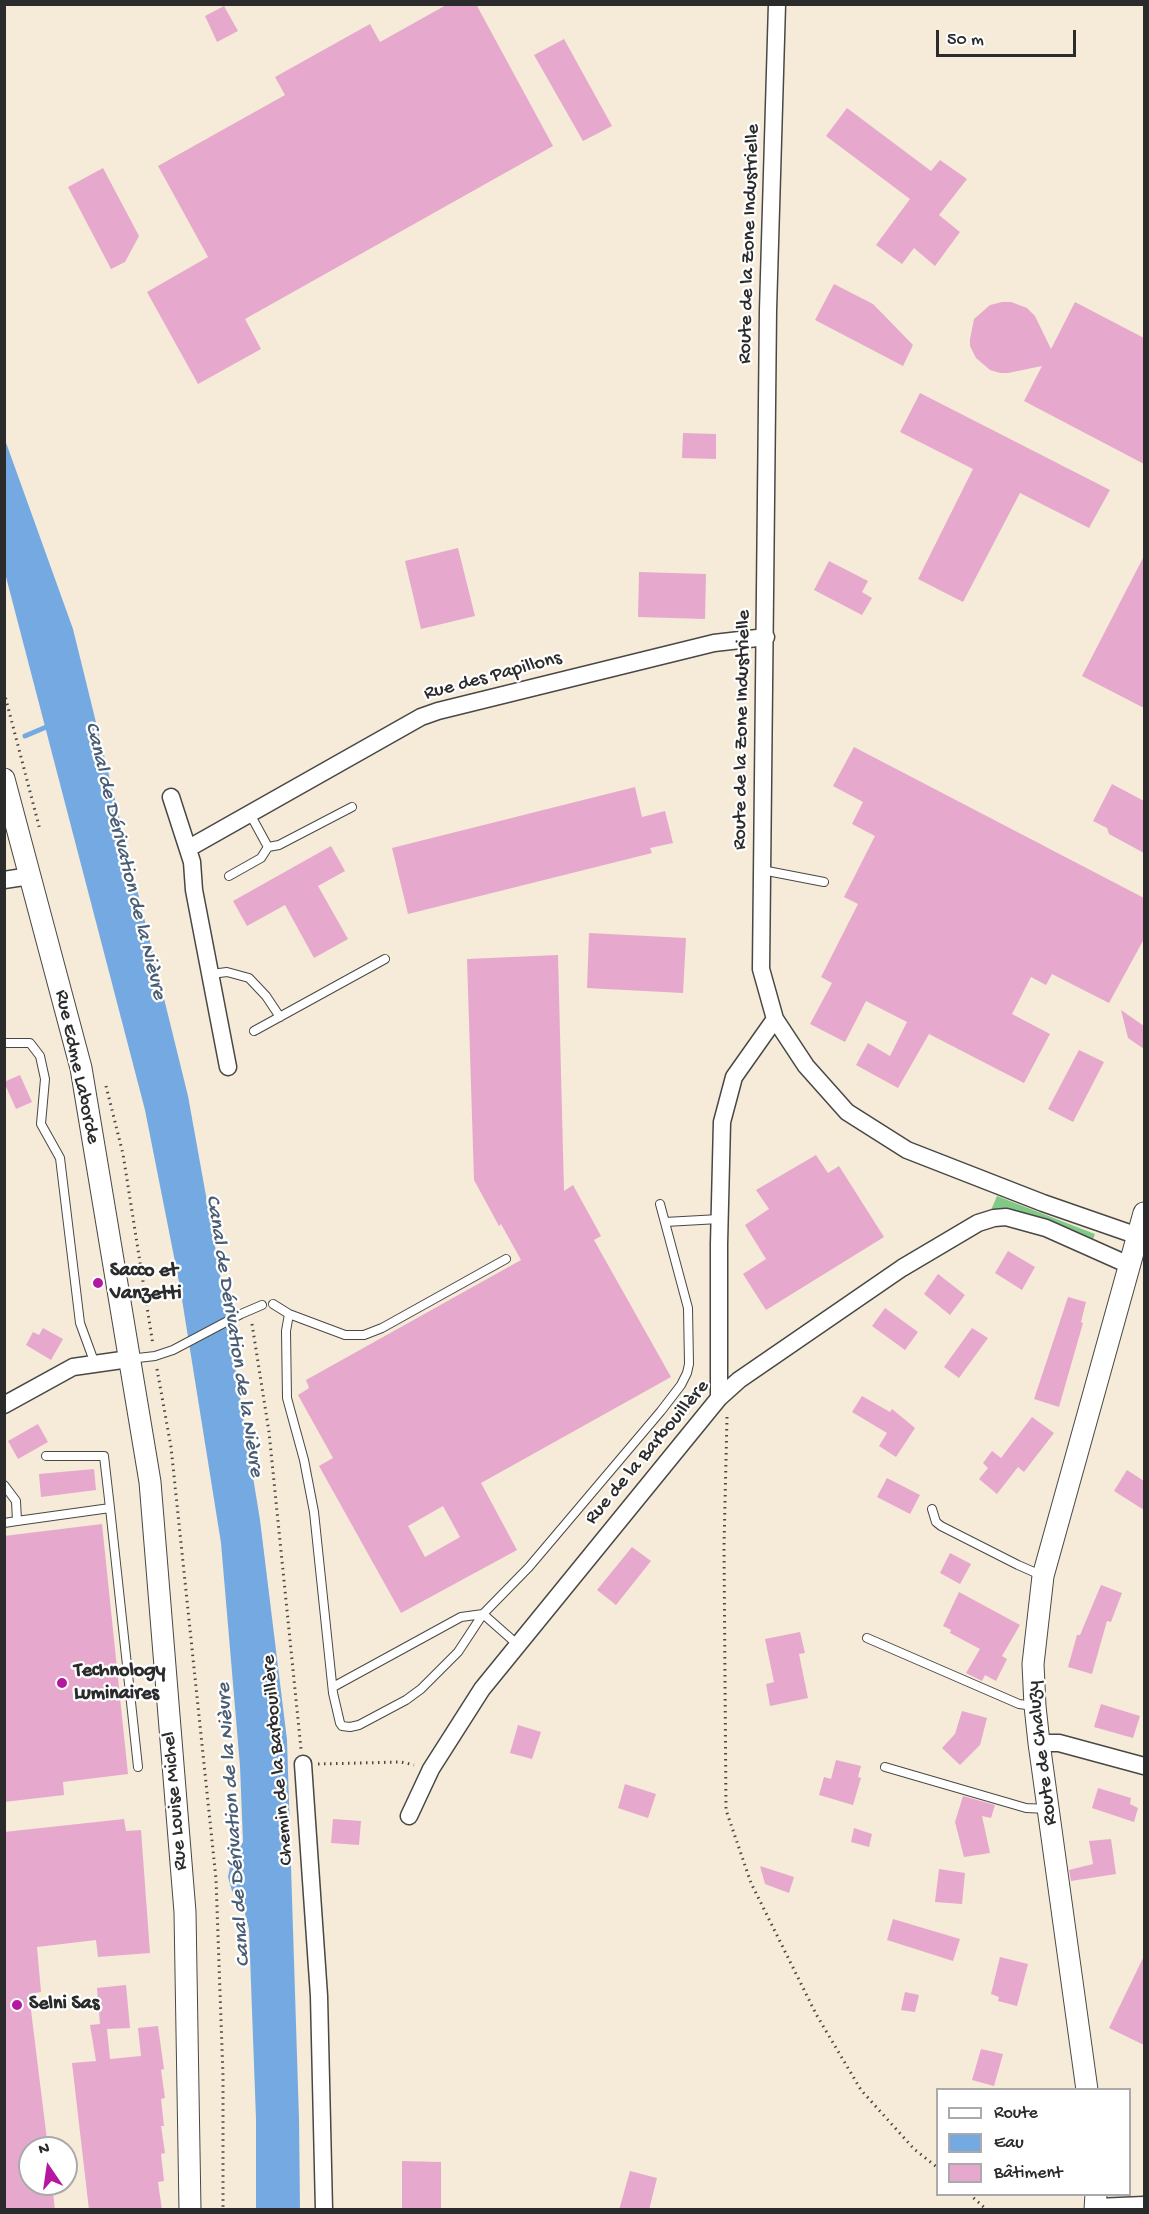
<!DOCTYPE html>
<html>
<head>
<meta charset="utf-8">
<style>
  body { margin:0 }
  #map { position:relative; width:1149px; height:2214px; overflow:hidden; background:#f5ebd8; font-family:"Gochi Hand",sans-serif }
  canvas { display:block }
  .frame { position:absolute; inset:0; border:6px solid #2b2b2b; pointer-events:none }
  .legend { position:absolute; left:936px; top:2088px; width:195px; height:108px; box-sizing:border-box; background:#fff; border:2px solid #aaa; margin:0; padding:8px 10px; list-style:none; font-size:18px; color:#2b2b2b }
  .legend li { display:flex; align-items:center; gap:12px; height:30px }
  .legend b { width:30px; border:2px solid #aaa }
  .north { position:absolute; left:18px; top:2136px; width:60px; height:60px; box-sizing:border-box; background:#fff; border:2px solid #aaa; border-radius:50%; rotate:347deg; font-size:16px; font-weight:700; line-height:24px; text-align:center; color:#2b2b2b }
  .north::after { content:''; display:block; margin:auto; width:21px; height:27px; background:#b5179e; clip-path:polygon(50% 0,100% 100%,50% 72%,0 100%) }
  .scale { position:absolute; left:936px; top:30px; width:140px; height:27px; box-sizing:border-box; border:3px solid #2b2b2b; border-top:0; padding-left:8px; font-size:18px; line-height:21px; white-space:nowrap; color:#2b2b2b; -webkit-text-stroke:4px #fff; paint-order:stroke }
</style>
</head>
<body>
<div id="map">
<canvas width="1149" height="2214"></canvas>
<div class="frame"></div>
<ul class="legend">
<li><b style="height:8px;background:#fff"></b>Route</li>
<li><b style="height:16px;background:#75a9e2"></b>Eau</li>
<li><b style="height:16px;background:#e6a9cd"></b>Bâtiment</li>
</ul>
<div class="north">N</div>
<div class="scale">50 m</div>
</div>
<script>
const g = document.querySelector('canvas').getContext('2d');
g.lineJoin = 'round';
function paint(path, color) { g.fillStyle = color; g.fill(path, 'evenodd'); }
const shape = rows => new Path2D(rows.map(r => 'M' + r).join(''));
function strokePath(path, color, width, dash) { g.strokeStyle = color; g.lineWidth = width; g.lineCap = dash ? 'butt' : 'round'; g.setLineDash(dash || []); g.stroke(path); }
function label(font, color, halo, rows, align = 'center') {
  g.font = font + ' "Gochi Hand",sans-serif'; g.lineWidth = 4.5; g.setLineDash([]); g.textBaseline = 'middle'; g.strokeStyle = halo; g.fillStyle = color; for (const [text, x, y, turn = 0] of rows) {
    g.save(); g.translate(x, y); g.rotate((+turn || 0) * Math.PI / 180); g.textAlign = isNaN(turn) ? turn : align; if (halo) g.strokeText(text, 0, 0); g.fillText(text, 0, 0); g.restore();
  }
}
const green = shape([
  [997,1196,1095,1234,1092,1242,1002,1208,991,1210]
]);
const water = shape([
  [4,437,73,629,188,1096,219,1268,260,1520,287,1740,299,2119,300,2209,256,2209,256,2119,249,1929,243,1906,232,1891,228,1877,231,1862,243,1842,240,1766,221,1543,180,1287,145,1110,5,573]
]);
const stream = shape([
  [25,736,51,725]
]);
const building = shape([
  [448,4,476,4,553,146,245,319,261,349,198,384,147,292,208,257,158,166,285,95,275,77,370,24,380,42],
  [224,6,238,31,217,42,205,16],
  [564,39,612,126,583,141,534,55],
  [847,108,931,171,940,160,967,179,939,215,960,232,935,266,914,248,902,264,876,245,910,199,826,136],
  [103,168,139,236,125,262,111,269,68,187],
  [834,284,873,304,913,345,903,366,815,320],
  [1002,302,1011,302,1027,308,1035,316,1051,349,1075,302,1144,338,1144,464,1024,401,1042,366,1008,373,1000,373,990,370,976,358,970,346,970,339,974,319,990,305],
  [920,393,1110,490,1089,528,1020,493,963,602,918,579,973,469,900,432],
  [683,433,716,434,716,459,682,458],
  [458,548,475,616,421,629,405,561],
  [1144,556,1144,708,1082,676],
  [829,561,868,581,862,592,872,598,862,615,814,590],
  [639,572,706,574,705,619,638,617],
  [854,747,1144,898,1144,939,1109,1003,1052,974,1046,985,1031,977,1012,1014,1050,1034,1024,1083,929,1034,898,1088,856,1065,868,1043,890,1056,907,1022,866,1001,845,1042,810,1024,832,983,821,977,858,904,844,897,875,836,852,824,863,802,833,786],
  [1112,784,1144,801,1144,853,1109,834,1107,828,1093,821],
  [635,787,642,817,665,811,673,843,650,848,652,853,408,914,392,848],
  [331,846,345,871,318,886,348,939,314,958,285,905,247,926,233,901],
  [589,933,686,938,683,993,587,988],
  [558,955,564,1191,573,1185,601,1236,594,1240,671,1377,481,1483,517,1550,401,1613,319,1466,333,1458,298,1395,309,1388,306,1380,521,1260,501,1224,499,1226,474,1180,467,959],
  [443,1506,460,1537,425,1557,408,1526],
  [1121,1010,1144,1026,1144,1049,1128,1038],
  [1079,1050,1104,1062,1073,1122,1048,1109],
  [20,1075,32,1102,16,1109,4,1082],
  [816,1155,828,1173,839,1166,884,1237,766,1310,743,1274,766,1259,745,1225,769,1209,756,1190],
  [1008,1251,1035,1267,1022,1290,995,1273],
  [938,1274,965,1295,950,1315,924,1294],
  [1068,1297,1086,1302,1081,1322,1083,1323,1059,1407,1034,1399],
  [885,1308,918,1332,905,1350,872,1326],
  [43,1328,63,1339,51,1360,26,1345,33,1332,39,1335],
  [972,1328,988,1338,959,1378,944,1367],
  [862,1396,890,1412,892,1409,915,1428,896,1457,879,1446,887,1433,852,1412],
  [1032,1417,1054,1433,1024,1472,1018,1467,997,1494,979,1479,988,1468,983,1463,992,1451,1001,1458],
  [38,1424,48,1442,18,1459,8,1441],
  [94,1469,96,1490,41,1497,39,1474],
  [1127,1470,1144,1481,1144,1510,1114,1491],
  [887,1478,920,1495,910,1514,877,1497],
  [102,1524,128,1774,63,1782,64,1795,4,1802,4,1536],
  [632,1547,651,1561,616,1605,597,1590],
  [950,1553,971,1564,960,1584,940,1573],
  [1101,1585,1122,1593,1111,1622,1107,1621,1092,1674,1068,1667,1077,1635,1080,1635],
  [959,1592,1020,1625,1002,1656,1007,1659,996,1681,985,1675,982,1681,966,1673,980,1649,950,1633,951,1630,943,1626],
  [800,1632,805,1653,799,1654,808,1698,770,1706,766,1684,774,1682,765,1639],
  [1101,1704,1140,1716,1133,1738,1094,1727],
  [962,1711,987,1718,980,1745,960,1765,942,1748,955,1734],
  [518,1725,541,1732,532,1759,510,1753],
  [836,1760,861,1766,858,1777,861,1778,853,1805,819,1795,824,1777,831,1779],
  [625,1784,656,1794,648,1818,618,1808],
  [1098,1788,1131,1798,1130,1804,1138,1808,1134,1822,1092,1808],
  [963,1796,995,1805,991,1818,982,1816,990,1853,964,1857,955,1822],
  [124,1819,126,1831,141,1830,150,1953,98,1957,96,1940,37,1947,41,1992,29,1994,48,2148,30,2148,30,2184,52,2184,55,2210,4,2210,4,1832],
  [333,1819,361,1821,359,1845,331,1843],
  [854,1828,872,1834,869,1847,851,1842],
  [1111,1839,1116,1874,1071,1881,1069,1870,1093,1864,1089,1841],
  [760,1866,794,1877,789,1893,765,1884],
  [939,1869,965,1873,962,1904,935,1902],
  [893,1919,960,1939,953,1961,887,1940],
  [1144,1956,1144,2045,1109,2028],
  [1000,1957,1028,1964,1017,2006,998,2001,999,1997,991,1994],
  [126,1985,130,2028,107,2029,110,2059,141,2056,138,2028,158,2026,164,2069,161,2070,165,2098,161,2099,164,2126,161,2126,165,2153,161,2154,164,2181,158,2182,162,2210,89,2210,72,2063,96,2061,90,2025,100,2024,97,1988],
  [905,1992,919,1995,915,2012,901,2010],
  [981,2049,1003,2054,994,2086,972,2080],
  [402,2161,441,2162,441,2210,402,2210],
  [630,2171,657,2178,649,2210,619,2210]
]);
const path = shape([
  [4,692,40,830],
  [106,1086,123,1154,153,1345],
  [252,1324,269,1432,301,1749],
  [157,1369,171,1447,216,1879,223,2076,223,2210],
  [727,1417,724,1546,726,1810,751,1883,816,2014,861,2090,914,2149,938,2168],
  [318,1764,401,1762,414,1765],
  [969,2194,987,2210]
]);
const service = shape([
  [250,814,268,847],
  [762,870,824,882],
  [229,876,261,858,268,847,279,845,352,807],
  [211,974,227,972,249,978,266,996,280,1017],
  [254,1031,385,959],
  [4,1043,30,1043,40,1056,45,1079,41,1124,60,1158,80,1323,95,1364],
  [665,1222,719,1219],
  [273,1304,289,1314,345,1335,364,1335,382,1328,506,1259],
  [289,1314,286,1331,287,1398,304,1460,314,1512,333,1693,340,1723,342,1726,350,1727,359,1725,406,1700,421,1689,458,1652,483,1614,529,1567,661,1411,681,1385,687,1373,689,1364,688,1308,660,1204],
  [129,1359,155,1356,173,1350,241,1314,262,1305],
  [46,1456,104,1456,110,1508],
  [4,1485,16,1501,17,1521,110,1508,138,1767],
  [932,1509,936,1522,941,1526,1018,1565,1043,1576],
  [4,1523,17,1521],
  [867,1638,1019,1704,1034,1706],
  [333,1687,461,1617,483,1614,517,1644],
  [885,1767,1026,1808,1048,1809]
]);
const minor = shape([
  [777,4,768,310,761,969,775,1019,806,1066,847,1112,907,1150,1043,1203,1138,1236],
  [171,797,192,862,194,890,228,1067],
  [189,848,421,717,438,711,714,643,766,637],
  [4,880,30,876],
  [719,1398,719,1244,722,1122,734,1077,775,1019],
  [4,1405,73,1367,129,1359],
  [1039,1743,1059,1743,1144,1766],
  [303,1764,319,1996,324,2210],
  [409,1816,431,1769,482,1689,719,1398,739,1380,902,1268,978,1223,994,1218,1006,1217,1046,1228,1129,1265],
  [1096,2207,1144,2205]
]);
const tertiary = shape([
  [4,779,81,1068,150,1482,185,1912,190,2210],
  [1087,2090,1039,1743,1035,1706,1033,1664,1043,1576,1144,1213],
  [1095,2210,1096,2194]
]);
const markers = [
  [98,1283,6,"#b5179e"],
  [62,1683,6,"#b5179e"],
  [17,2005,6,"#b5179e"]
];
const streetNames = [
  ["Route de la Zone Industrielle",750,244,-88],
  ["Rue des Papillons",493,677,-15],
  ["Route de la Zone Industrielle",743,730,-89],
  ["Rue Edme Laborde",76,1067,78],
  ["Rue de la Barbouillère",648,1453,-50],
  ["Route de Chaluzy",1043,1753,-97],
  ["Chemin de la Barbouillère",279,1760,-95],
  ["Rue Louise Michel",176,1801,-95]
];
const poiNames = [
  ["Sacco et",110,1272],
  ["Vanzetti",110,1295],
  ["Technology",74,1672],
  ["Luminaires",74,1695],
  ["Selni Sas",29,2005]
];
const waterNames = [
  ["Canal de Dérivation de la Nièvre",124,861,76],
  ["Canal de Dérivation de la Nièvre",233,1336,81],
  ["Canal de Dérivation de la Nièvre",235,1825,-94]
];
paint(green, '#81c986');
paint(water, '#75a9e2');
strokePath(stream, '#75a9e2', 5);
paint(building, '#e6a9cd');
strokePath(service, '#494845', 10);
strokePath(minor, '#494845', 19);
strokePath(tertiary, '#494845', 23);
strokePath(path, '#494845', 3, [1.5, 4.5]);
strokePath(service, '#fff', 8);
strokePath(minor, '#fff', 16);
strokePath(tertiary, '#fff', 21);
for (const [x, y, r, color] of markers) { const dot = new Path2D(); dot.arc(x, y, r, 0, 2 * Math.PI); g.fillStyle = color; g.fill(dot); strokePath(dot, '#fff', 2); }
label('20px', '#2b2b2b', '#fff', streetNames);
label('bold 20px', '#2b2b2b', '#fff', poiNames, 'left');
label('italic 21px', '#495d74', '#fff', waterNames);
</script>
</body>
</html>
